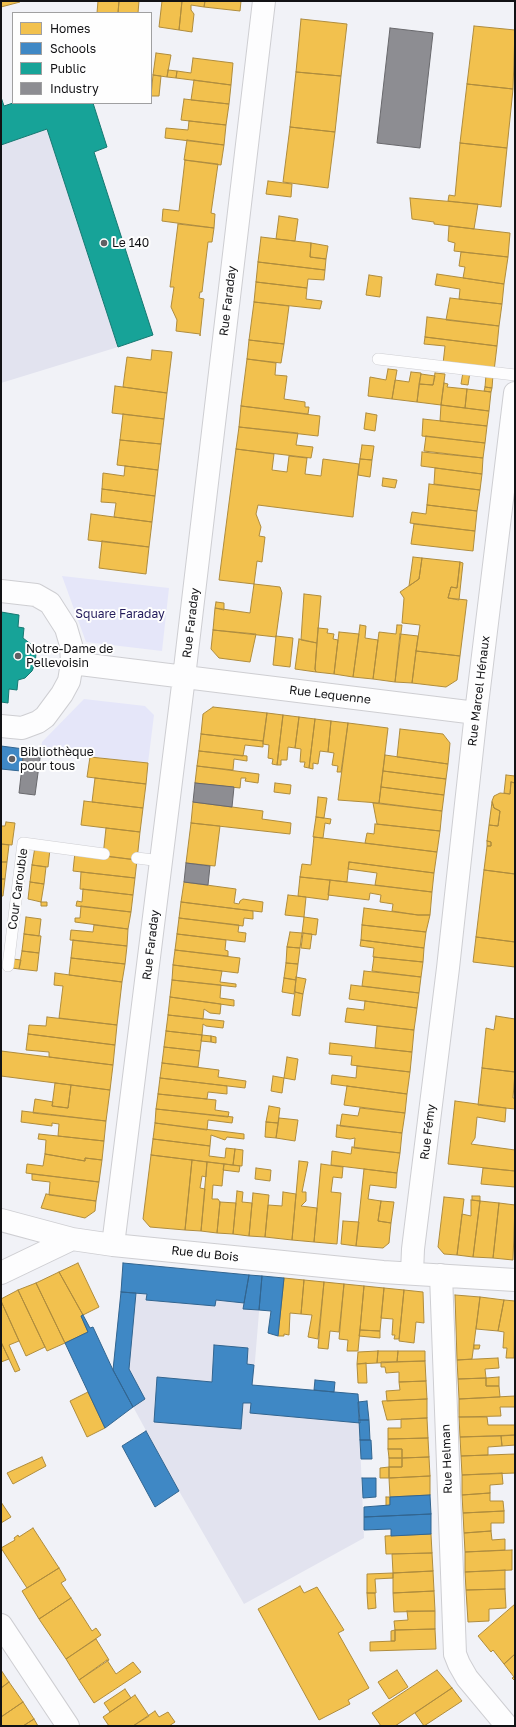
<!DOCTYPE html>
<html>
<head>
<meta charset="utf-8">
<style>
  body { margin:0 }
  #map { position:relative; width:516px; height:1727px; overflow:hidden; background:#f1f2f7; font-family:"Golos Text",sans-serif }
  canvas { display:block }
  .frame { position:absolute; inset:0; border:2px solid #121215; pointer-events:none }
  .legend { position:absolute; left:12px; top:12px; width:140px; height:92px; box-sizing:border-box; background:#fefefe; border:1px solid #a0a0a1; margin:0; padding:5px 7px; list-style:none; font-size:12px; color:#121215 }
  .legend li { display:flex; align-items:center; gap:8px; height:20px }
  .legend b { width:20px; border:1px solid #a0a0a1 }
</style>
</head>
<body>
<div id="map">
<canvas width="516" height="1727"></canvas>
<div class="frame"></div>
<ul class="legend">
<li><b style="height:11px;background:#f2c14e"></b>Homes</li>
<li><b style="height:11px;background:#3f88c5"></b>Schools</li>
<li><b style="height:11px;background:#17a398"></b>Public</li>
<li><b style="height:11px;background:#8d8d92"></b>Industry</li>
</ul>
</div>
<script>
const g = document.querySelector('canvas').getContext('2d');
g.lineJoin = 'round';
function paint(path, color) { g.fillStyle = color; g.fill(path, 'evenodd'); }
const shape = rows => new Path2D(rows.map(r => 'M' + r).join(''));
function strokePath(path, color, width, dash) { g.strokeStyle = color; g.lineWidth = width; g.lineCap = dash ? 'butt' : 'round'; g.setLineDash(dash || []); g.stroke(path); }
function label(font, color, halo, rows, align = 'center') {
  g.font = font + ' "Golos Text",sans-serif'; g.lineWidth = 4; g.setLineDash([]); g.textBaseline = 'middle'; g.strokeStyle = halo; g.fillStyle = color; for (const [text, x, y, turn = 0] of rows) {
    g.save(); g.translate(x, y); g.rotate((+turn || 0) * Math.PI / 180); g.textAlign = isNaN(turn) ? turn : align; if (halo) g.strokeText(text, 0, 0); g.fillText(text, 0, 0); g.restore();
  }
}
const built = shape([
  [47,129,118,347,1,383,1,145],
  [123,1263,262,1276,253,1385,358,1394,364,1538,244,1604,179,1491,113,1370]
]);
const green = shape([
  [62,576,169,588,162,651,86,642],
  [84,699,145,706,154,715,148,763,41,751,42,742]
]);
const homes = shape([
  [1,1,19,1,20,2,1,7,1,1],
  [98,1,119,1,118,13,97,13,98,1],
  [119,1,139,1,138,13,118,13,119,1],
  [162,1,182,1,179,30,159,27,162,1],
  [182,1,205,1,204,7,191,5,191,10,194,14,192,32,179,30,182,1],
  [205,1,241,1,240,11,204,7,205,1],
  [301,19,347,24,341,76,296,72,301,19],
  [474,26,515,30,513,89,467,84,474,26],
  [156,53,171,55,167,77,153,75,156,53],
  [193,58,233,63,231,85,176,78,177,71,191,73,193,58],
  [168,70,177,71,176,78,167,77,168,70],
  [296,72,341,76,335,132,290,127,296,72],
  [153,75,161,76,159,96,151,96,153,75],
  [194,80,231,85,229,104,191,100,194,80],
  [467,84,513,89,507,148,460,143,467,84],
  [184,99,229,104,226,125,181,120,184,99],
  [189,121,226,125,224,145,165,138,166,128,188,130,189,121],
  [290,127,335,132,328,188,283,182,290,127],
  [187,140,224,145,221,165,184,160,187,140],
  [460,143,507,148,501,207,448,201,449,195,455,196,460,143],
  [185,160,218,164,211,213,215,214,214,228,162,221,163,209,179,211,185,160],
  [268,181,292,184,291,197,266,194,268,181],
  [410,198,478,204,474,229,434,224,434,222,412,219,410,198],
  [279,216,298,219,295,241,276,239,279,216],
  [178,224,214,228,212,242,208,242,202,292,200,292,199,298,204,299,200,336,200,334,176,331,177,320,171,307,174,287,170,287,178,224],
  [449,226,510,233,508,257,454,251,455,243,448,241,449,226],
  [261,237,311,243,310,257,326,259,325,270,258,262,261,237],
  [311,243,328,246,326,259,310,257,311,243],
  [461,252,508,257,504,284,463,278,465,267,459,266,461,252],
  [258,262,325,270,324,280,308,279,307,288,256,282,258,262],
  [437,274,504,284,502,304,459,299,460,289,435,285,437,274],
  [369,275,382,277,380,297,366,295,369,275],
  [256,282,307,288,306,299,322,301,320,309,254,302,256,282],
  [450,298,502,304,499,326,446,320,450,298],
  [254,302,289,306,284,344,249,340,254,302],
  [427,317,499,326,497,346,425,337,427,317],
  [425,337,497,346,494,371,443,364,445,346,424,344,425,337],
  [249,340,284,344,281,363,247,359,249,340],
  [152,350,172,352,167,393,123,387,127,357,151,360,152,350],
  [247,359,276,363,275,375,287,376,284,399,305,402,305,407,309,407,308,414,241,406,247,359],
  [388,369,397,370,392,399,368,396,370,377,386,380,388,369],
  [411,372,421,373,417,402,392,399,395,380,409,382,411,372],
  [463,372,470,372,468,385,461,384,463,372],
  [435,373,445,374,441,405,417,402,419,384,433,385,435,373],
  [421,374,435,376,433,385,419,384,421,374],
  [486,375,493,375,492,388,485,387,486,375],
  [444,383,448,384,447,387,467,389,465,408,441,405,444,383],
  [115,386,167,393,164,419,112,413,115,386],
  [485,387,492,388,491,392,484,391,485,387],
  [467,389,491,392,489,411,465,408,467,389],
  [441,405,489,411,487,426,440,421,441,405],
  [241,406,320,416,318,436,239,427,241,406],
  [366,413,377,415,375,431,364,429,366,413],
  [123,414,164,419,161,444,120,440,123,414],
  [423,419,487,426,485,443,422,436,423,419],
  [239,427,298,433,296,445,313,447,311,458,236,449,239,427],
  [426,436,485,443,483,458,424,451,426,436],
  [120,440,161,444,158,470,117,465,120,440],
  [362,445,374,446,372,460,360,459,362,445],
  [236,449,274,454,272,470,287,472,289,456,307,458,305,474,321,476,323,459,359,464,353,517,258,505,256,514,261,527,259,536,265,537,262,562,257,561,254,584,219,580,236,449],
  [422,452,483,458,482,474,421,466,422,452],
  [360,459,372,460,370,477,358,475,360,459],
  [125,466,158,470,155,496,102,489,103,473,124,476,125,466],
  [435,468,482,474,480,490,434,484,435,468],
  [383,478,397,480,395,488,382,486,383,478],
  [429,484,480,490,477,511,427,505,429,484],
  [102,489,155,496,152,522,114,517,116,503,101,502,102,489],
  [427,505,477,511,475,531,410,523,412,512,426,514,427,505],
  [91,514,152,522,149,547,88,540,91,514],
  [414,524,475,531,473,551,411,544,414,524],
  [102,541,149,547,146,574,99,568,102,541],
  [413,557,422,558,419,579,409,586,413,557],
  [422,558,460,562,457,588,451,587,448,598,467,600,460,656,416,651,420,625,402,623,404,598,400,592,419,579,422,558],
  [460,562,463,563,459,600,448,598,451,587,457,588,460,562],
  [254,584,280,587,282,593,276,637,213,630,215,608,250,613,254,584],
  [304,594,321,596,317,643,301,640,304,594],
  [216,602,224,603,224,610,215,608,216,602],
  [360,625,366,626,365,638,378,640,373,679,353,677,360,625],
  [397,625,402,625,395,682,373,679,379,632,396,634,397,625],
  [318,628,328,629,327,633,334,634,333,639,338,640,334,674,316,672,315,669,318,628],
  [213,630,256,634,250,662,219,658,211,649,213,630],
  [339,632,359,634,353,677,334,674,339,632],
  [400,634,418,636,412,683,395,682,400,634],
  [276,636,293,638,290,667,273,665,276,636],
  [299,639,317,643,315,669,316,672,295,669,299,639],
  [416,651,460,656,457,680,446,687,412,683,416,651],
  [213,707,267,713,263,741,201,734,203,714,213,707],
  [267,713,283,715,277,765,272,764,273,759,268,758,269,745,263,744,267,713],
  [283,715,299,717,295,748,288,747,287,760,281,760,281,765,277,765,283,715],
  [299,717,315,719,309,768,304,767,305,762,300,762,301,749,295,748,299,717],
  [315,719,331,721,328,752,320,751,318,764,313,763,313,769,309,768,315,719],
  [331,721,348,723,341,772,337,772,338,766,332,765,334,753,328,752,331,721],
  [348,723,388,728,379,803,338,800,348,723],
  [400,729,443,734,450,743,448,764,397,757,400,729],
  [201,734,263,741,263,747,245,745,243,756,199,751,201,734],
  [199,751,247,756,247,761,234,759,233,770,197,766,199,751],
  [385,755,448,764,446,779,383,771,385,755],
  [90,757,148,763,146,784,87,777,90,757],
  [197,766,259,774,258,783,245,781,246,778,241,778,240,788,195,783,197,766],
  [383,771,446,779,444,795,381,787,383,771],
  [506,775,515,776,515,783,511,782,510,794,504,793,506,775],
  [95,778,146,784,143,808,92,802,95,778],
  [511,782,515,783,515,874,484,870,487,846,491,846,491,842,487,841,489,825,498,826,500,811,494,808,492,801,494,796,500,793,510,794,511,782],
  [275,783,291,785,290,794,274,792,275,783],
  [381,787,444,795,442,811,379,803,381,787],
  [318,797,327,798,324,818,316,817,318,797],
  [84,801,143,808,140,832,81,825,84,801],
  [193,802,263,811,262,819,291,823,290,834,191,823,193,802],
  [492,802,494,808,500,811,498,826,489,825,492,802],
  [373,803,442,811,440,831,377,824,373,803],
  [316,817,331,819,330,824,325,823,323,838,313,837,316,817],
  [6,822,15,823,12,845,1,844,1,826,5,826,6,822],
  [191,823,220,826,215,866,186,863,191,823],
  [375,824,440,831,437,852,365,843,367,833,374,834,375,824],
  [106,828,140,832,137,860,103,856,106,828],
  [314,837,437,852,434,873,349,862,347,882,300,877,302,864,311,865,314,837],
  [487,841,491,842,491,846,487,846,487,841],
  [1,844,9,845,7,862,1,862,1,844],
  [35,847,50,849,48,867,32,865,35,847],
  [75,852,137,860,135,878,73,871,75,852],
  [1,862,7,862,5,879,1,879,1,862],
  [349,862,434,873,432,892,375,885,377,873,348,869,349,862],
  [32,865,46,867,44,884,30,882,32,865],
  [484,870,515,874,515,942,476,937,484,870],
  [81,872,135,878,133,895,80,889,81,872],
  [300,877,330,880,328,900,298,896,300,877],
  [1,879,5,879,3,896,1,896,1,879],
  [330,880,432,892,430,915,418,915,392,911,393,904,380,902,381,895,370,893,369,900,328,895,330,880],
  [30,882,44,884,41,902,28,899,30,882],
  [184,882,236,889,234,903,239,904,240,901,243,899,263,902,262,912,181,902,184,882],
  [83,889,133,895,131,912,76,906,77,901,82,902,83,889],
  [288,895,306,897,304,917,285,915,288,895],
  [41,902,47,902,47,906,41,906,41,902],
  [181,902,253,911,253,919,244,918,243,926,179,918,181,902],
  [81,906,131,912,128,929,75,922,75,918,80,918,81,906],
  [364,908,418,915,430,915,426,932,362,925,364,908],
  [26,917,41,919,39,936,24,934,26,917],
  [304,917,318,919,316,935,302,933,304,917],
  [179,918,239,925,238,932,246,933,245,942,177,934,179,918],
  [94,925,128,929,127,946,70,940,71,930,93,932,94,925],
  [362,925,426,932,424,948,361,940,362,925],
  [290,932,302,933,300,948,287,947,290,932],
  [303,933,312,934,310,949,301,948,303,933],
  [24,934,41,936,39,953,22,951,24,934],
  [177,934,226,940,225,950,228,951,228,956,175,950,177,934],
  [476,937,515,942,515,967,473,962,476,937],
  [73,940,127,946,125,964,71,958,73,940],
  [361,940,424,948,423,962,373,957,374,948,360,946,361,940],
  [287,947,300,948,298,964,286,963,287,947],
  [175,950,240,958,238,973,173,965,175,950],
  [22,951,39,953,37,971,19,969,22,951],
  [374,957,423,962,421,977,372,971,374,957],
  [71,958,125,964,122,982,69,975,71,958],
  [13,959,21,960,19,969,12,968,13,959],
  [286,963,298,964,296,980,284,978,286,963],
  [173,965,222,971,220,982,236,984,236,987,172,980,173,965],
  [364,971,421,977,419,993,362,986,364,971],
  [55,973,122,982,117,1025,59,1018,63,986,54,985,55,973],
  [296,977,306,979,303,994,295,992,296,977],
  [284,978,296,980,294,994,282,992,284,978],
  [172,980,221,985,220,998,234,1000,234,1006,170,997,172,980],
  [351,985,419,993,417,1008,349,999,351,985],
  [295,992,303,994,300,1016,292,1015,295,992],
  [170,997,221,1004,220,1014,210,1013,204,1009,203,1019,168,1015,170,997],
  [365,1001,417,1008,414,1030,345,1022,347,1008,364,1010,365,1001],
  [168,1015,224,1021,223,1028,206,1026,203,1024,202,1035,166,1031,168,1015],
  [496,1016,515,1019,515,1072,482,1068,486,1028,494,1030,496,1016],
  [47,1017,117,1025,115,1045,28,1034,29,1025,46,1026,47,1017],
  [377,1026,414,1030,412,1052,375,1048,377,1026],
  [166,1031,202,1035,200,1051,164,1047,166,1031],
  [28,1034,115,1045,113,1065,49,1057,49,1052,26,1050,28,1034],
  [202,1035,211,1036,211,1042,201,1041,202,1035],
  [211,1036,216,1037,216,1043,211,1042,211,1036],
  [330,1043,412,1052,410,1072,351,1065,352,1056,329,1054,330,1043],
  [164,1047,200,1051,198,1067,162,1063,164,1047],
  [1,1051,113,1065,110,1090,1,1076,1,1051],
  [287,1057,298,1059,295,1080,284,1078,287,1057],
  [162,1063,219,1070,218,1077,246,1081,245,1088,160,1078,162,1063],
  [357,1066,410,1072,407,1094,331,1084,332,1075,356,1078,357,1066],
  [482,1068,515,1072,513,1098,515,1098,515,1109,478,1105,482,1068],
  [273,1076,284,1078,282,1093,271,1091,273,1076],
  [160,1078,227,1086,227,1094,208,1092,207,1099,158,1094,160,1078],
  [55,1083,71,1085,68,1108,52,1106,55,1083],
  [71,1085,110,1090,106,1121,33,1113,35,1099,53,1102,52,1106,68,1108,71,1085],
  [347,1086,407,1094,405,1113,344,1105,347,1086],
  [158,1094,216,1100,215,1110,229,1112,228,1117,156,1109,158,1094],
  [455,1101,506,1108,505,1122,477,1117,475,1138,471,1144,515,1150,515,1171,448,1164,455,1101],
  [269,1106,280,1108,278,1123,266,1122,269,1106],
  [360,1108,405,1113,402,1133,340,1126,342,1114,358,1116,360,1108],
  [156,1109,233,1117,232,1123,208,1120,207,1130,155,1123,156,1109],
  [22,1111,106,1121,104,1141,58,1136,59,1124,52,1123,52,1126,21,1122,22,1111],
  [279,1118,298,1120,295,1141,276,1138,279,1118],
  [266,1122,278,1123,276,1138,265,1137,266,1122],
  [155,1123,244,1134,244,1139,227,1137,225,1140,211,1135,210,1146,153,1139,155,1123],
  [337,1125,402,1133,400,1153,354,1148,355,1138,350,1139,336,1137,337,1125],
  [39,1134,104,1141,102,1160,85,1158,85,1161,45,1154,46,1140,38,1139,39,1134],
  [153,1139,210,1146,209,1156,225,1158,226,1148,235,1149,233,1165,151,1155,153,1139],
  [352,1147,400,1153,397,1173,331,1165,332,1151,351,1154,352,1147],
  [235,1149,243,1150,242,1166,233,1165,235,1149],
  [45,1154,85,1161,85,1158,102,1160,99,1182,26,1173,27,1164,43,1166,45,1154],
  [151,1155,192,1160,185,1230,150,1227,143,1219,151,1155],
  [192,1160,207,1162,206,1177,202,1176,200,1188,205,1189,201,1231,185,1230,192,1160],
  [299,1161,308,1162,302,1192,306,1192,306,1201,301,1206,317,1208,314,1242,292,1240,299,1161],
  [207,1162,224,1164,222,1186,213,1185,212,1199,218,1199,220,1202,217,1233,201,1231,207,1162],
  [224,1164,240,1166,239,1172,223,1170,224,1164],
  [321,1164,343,1167,342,1178,333,1177,331,1192,341,1193,337,1244,314,1242,321,1164],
  [256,1168,271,1170,270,1181,255,1179,256,1168],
  [483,1168,515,1171,515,1187,481,1184,483,1168],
  [364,1169,397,1173,396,1188,370,1185,368,1199,381,1201,378,1221,391,1223,389,1243,383,1248,356,1246,364,1169],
  [32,1174,99,1182,96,1201,49,1195,50,1182,32,1180,32,1174],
  [237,1191,243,1192,242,1202,252,1203,249,1236,233,1234,237,1191],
  [283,1192,296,1194,292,1240,265,1237,268,1205,282,1206,283,1192],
  [253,1193,269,1195,265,1237,249,1236,253,1193],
  [46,1194,96,1201,95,1211,85,1218,41,1208,46,1194],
  [472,1196,480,1196,480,1201,472,1200,472,1196],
  [444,1197,464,1199,457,1255,444,1254,438,1247,444,1197],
  [471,1200,480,1201,473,1257,457,1255,462,1214,471,1216,471,1200],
  [381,1201,394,1202,391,1223,378,1221,381,1201],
  [480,1201,499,1203,493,1258,473,1257,480,1201],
  [220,1202,236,1203,233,1234,217,1233,220,1202],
  [499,1203,515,1205,513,1260,493,1258,499,1203],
  [343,1221,359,1222,356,1246,341,1244,343,1221],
  [78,1263,99,1307,83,1315,59,1272,78,1263],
  [59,1272,83,1315,81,1316,88,1332,65,1343,36,1283,59,1272],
  [284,1278,304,1280,301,1314,290,1313,289,1335,284,1334,284,1336,278,1336,284,1278],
  [304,1280,324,1282,318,1339,308,1337,312,1315,301,1314,304,1280],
  [324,1282,344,1284,339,1332,330,1331,328,1349,318,1348,324,1282],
  [36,1283,65,1343,47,1351,18,1290,36,1283],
  [344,1284,364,1286,358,1351,347,1351,348,1340,339,1339,344,1284],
  [364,1286,384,1288,380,1331,360,1330,364,1286],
  [384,1288,404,1290,399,1339,394,1339,395,1335,392,1335,393,1319,381,1318,384,1288],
  [18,1290,45,1347,26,1356,1,1301,1,1299,18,1290],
  [404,1290,423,1292,424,1323,416,1322,414,1343,399,1341,404,1290],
  [455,1295,480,1297,472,1359,457,1360,455,1295],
  [480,1297,504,1300,498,1331,476,1329,480,1297],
  [504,1300,515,1301,514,1358,506,1358,507,1348,503,1348,504,1332,498,1331,504,1300],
  [1,1301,19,1341,9,1345,20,1370,15,1372,1,1342,1,1301],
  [360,1330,380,1331,380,1338,359,1336,360,1330],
  [1,1342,9,1359,1,1362,1,1342],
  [474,1345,480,1345,479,1349,474,1349,474,1345],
  [378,1351,398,1351,397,1362,377,1363,378,1351],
  [378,1351,377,1363,357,1364,358,1352,378,1351],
  [398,1351,425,1351,425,1361,397,1362,398,1351],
  [498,1358,499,1368,485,1369,486,1378,458,1379,457,1360,498,1358],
  [425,1361,426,1381,399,1382,399,1372,386,1373,385,1367,381,1367,381,1362,425,1361],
  [366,1363,367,1383,358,1383,357,1364,366,1363],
  [499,1377,499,1386,486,1386,486,1378,499,1377],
  [486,1378,486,1386,499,1386,500,1397,459,1399,458,1379,486,1378],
  [426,1381,427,1399,387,1401,386,1391,400,1390,399,1382,426,1381],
  [88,1392,105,1428,87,1437,70,1401,88,1392],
  [515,1396,515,1407,500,1407,501,1416,459,1417,459,1399,515,1396],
  [427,1399,427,1418,387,1420,382,1401,427,1399],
  [459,1417,487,1417,488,1425,515,1425,515,1435,460,1437,459,1417],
  [427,1418,428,1438,388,1439,388,1428,401,1428,401,1419,427,1418],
  [515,1435,515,1445,502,1446,501,1436,515,1435],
  [501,1436,502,1446,488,1447,488,1455,461,1456,460,1437,501,1436],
  [428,1438,429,1457,402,1458,402,1449,388,1449,388,1439,428,1438],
  [388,1449,402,1449,402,1458,389,1458,388,1449],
  [515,1454,515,1473,462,1475,461,1456,515,1454],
  [42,1457,46,1466,13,1484,7,1473,42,1457],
  [429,1457,430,1476,389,1478,389,1467,402,1467,402,1458,429,1457],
  [389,1458,402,1458,402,1467,389,1467,389,1458],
  [389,1467,389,1478,380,1478,380,1468,389,1467],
  [502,1473,503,1484,490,1485,490,1493,462,1495,462,1475,502,1473],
  [430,1476,430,1495,390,1497,389,1478,430,1476],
  [490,1493,490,1501,503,1501,504,1511,463,1513,462,1495,490,1493],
  [386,1497,390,1497,390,1505,386,1506,386,1497],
  [1,1502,11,1517,1,1523,1,1502],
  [504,1511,504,1523,491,1523,491,1531,464,1533,463,1513,504,1511],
  [33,1528,59,1568,27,1588,1,1548,15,1540,14,1538,18,1535,19,1537,33,1528],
  [491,1531,492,1540,505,1539,505,1550,465,1552,464,1533,491,1531],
  [431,1534,432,1553,386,1554,385,1536,431,1534],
  [512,1550,512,1570,465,1572,465,1552,512,1550],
  [432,1553,433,1571,393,1573,392,1554,432,1553],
  [59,1568,66,1580,61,1583,71,1598,39,1619,22,1591,59,1568],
  [505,1570,505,1589,466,1590,465,1572,505,1570],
  [433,1571,434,1591,393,1593,393,1573,433,1571],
  [393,1573,393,1578,375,1579,376,1593,367,1593,367,1574,393,1573],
  [300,1586,304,1593,317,1587,344,1630,338,1633,369,1688,348,1700,350,1704,319,1720,258,1609,300,1586],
  [505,1589,506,1608,489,1609,489,1621,468,1622,466,1590,505,1589],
  [434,1591,435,1611,394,1612,393,1593,434,1591],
  [367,1593,375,1593,376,1608,368,1609,367,1593],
  [71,1598,92,1631,96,1628,101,1635,66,1659,39,1619,71,1598],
  [515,1604,515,1654,504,1664,493,1650,491,1652,478,1636,515,1604],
  [407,1611,435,1611,435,1629,395,1630,394,1621,408,1620,407,1611],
  [435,1629,436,1649,370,1651,370,1642,395,1641,395,1630,435,1629],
  [395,1630,395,1641,391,1641,391,1631,395,1630],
  [96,1639,109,1660,79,1680,66,1659,96,1639],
  [515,1654,515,1681,512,1678,514,1677,504,1664,515,1654],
  [107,1660,116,1674,133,1662,141,1672,94,1703,79,1680,107,1660],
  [1,1670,9,1682,1,1688,1,1670],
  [397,1670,408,1687,389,1699,378,1682,397,1670],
  [437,1670,452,1688,395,1726,381,1726,372,1713,437,1670],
  [9,1682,23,1702,1,1717,1,1688,9,1682],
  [452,1688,462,1701,424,1726,415,1713,452,1688],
  [125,1689,131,1698,110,1712,104,1703,125,1689],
  [135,1695,149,1716,133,1726,109,1726,103,1717,135,1695],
  [23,1702,34,1719,23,1726,1,1726,1,1717,23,1702],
  [155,1711,159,1717,168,1712,175,1722,169,1726,133,1726,155,1711],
  [34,1719,38,1726,23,1726,34,1719]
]);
const schools = shape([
  [1,746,24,749,21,771,1,769,1,746],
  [123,1263,249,1275,244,1303,216,1300,215,1306,146,1300,147,1294,121,1292,123,1263],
  [249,1275,262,1276,259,1310,243,1309,249,1275],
  [262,1276,284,1278,278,1336,268,1333,271,1311,259,1310,262,1276],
  [121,1292,136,1293,129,1369,145,1399,133,1407,113,1370,121,1292],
  [83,1315,90,1328,93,1327,113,1370,133,1407,105,1428,65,1343,88,1332,81,1316,83,1315],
  [214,1345,248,1348,247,1364,254,1365,252,1385,358,1394,360,1423,250,1413,251,1403,243,1403,241,1429,154,1422,157,1377,212,1382,214,1345],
  [315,1380,335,1382,334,1392,314,1390,315,1380],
  [367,1401,369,1420,359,1420,358,1402,367,1401],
  [359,1420,369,1420,370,1440,360,1440,359,1420],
  [146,1431,179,1491,155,1507,122,1446,146,1431],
  [360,1440,371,1440,372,1459,361,1459,360,1440],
  [362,1478,376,1478,376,1497,363,1498,362,1478],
  [430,1495,431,1514,364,1517,364,1507,390,1505,390,1497,430,1495],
  [431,1514,431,1534,391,1536,391,1529,364,1530,364,1517,431,1514]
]);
const public = shape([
  [1,97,4,106,13,103,93,103,107,147,94,152,153,335,118,347,47,129,1,145,1,97],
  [1,612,19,615,18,627,24,628,23,638,32,645,36,654,35,664,32,671,25,678,18,680,17,690,9,689,8,703,1,702,1,612]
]);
const industry = shape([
  [390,28,433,33,420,148,377,143,390,28],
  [24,749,41,751,35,795,19,793,24,749],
  [195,783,234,787,232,807,193,802,195,783],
  [186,863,210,866,208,885,184,882,186,863]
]);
const lane = shape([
  [378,359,515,375],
  [137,858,161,861],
  [8,966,23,843,104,854]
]);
const street = shape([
  [1,591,36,595,50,603,66,628,71,645,72,663,69,681,62,694,45,717,38,722,22,728,1,726],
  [72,663,476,713],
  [1,1220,72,1239,113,1245,383,1272,515,1280],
  [113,1245,184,677,264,1],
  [1,1273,72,1239],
  [412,1273,413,1249,448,968,476,713,515,393],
  [441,1275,455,1654,459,1664,467,1678,507,1726],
  [1,1625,68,1726]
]);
const markers = [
  [104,243,4,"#606064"],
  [18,656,4,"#606064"],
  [12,759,4,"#606064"]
];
const poiNames = [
  ["Le 140",112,243],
  ["Notre-Dame de",26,649],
  ["Pellevoisin",26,663],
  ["Bibliothèque",20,752],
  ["pour tous",20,766]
];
const streetNames = [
  ["Rue Faraday",228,301,-83],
  ["Rue Faraday",191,623,-83],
  ["Rue Marcel Hénaux",479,691,-83],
  ["Rue Lequenne",330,695,7],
  ["Cour Carouble",18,889,-82],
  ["Rue Faraday",151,945,-83],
  ["Rue Fémy",428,1132,-83],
  ["Rue du Bois",205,1254,6],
  ["Rue Helman",447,1459,-92]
];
const parkNames = [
  ["Square Faraday",120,614]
];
paint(built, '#e2e3ef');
paint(green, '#e5e6f9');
paint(homes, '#f2c14e');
strokePath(homes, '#af8c3d', 1);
paint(schools, '#3f88c5');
strokePath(schools, '#326590', 1);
paint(public, '#17a398');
strokePath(public, '#167871', 1);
paint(industry, '#8d8d92');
strokePath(industry, '#68686c', 1);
strokePath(lane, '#ceced2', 12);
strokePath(street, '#ceced2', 24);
strokePath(lane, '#fdfdfe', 11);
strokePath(street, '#fdfdfe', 22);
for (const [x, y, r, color] of markers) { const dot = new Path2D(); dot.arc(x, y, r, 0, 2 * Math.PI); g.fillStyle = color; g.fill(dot); strokePath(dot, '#fefefe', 1.5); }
label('12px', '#121215', '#fefefe', poiNames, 'left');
label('12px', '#121215', '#fefefe', streetNames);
label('12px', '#251d5c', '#fefefe', parkNames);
</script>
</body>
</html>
